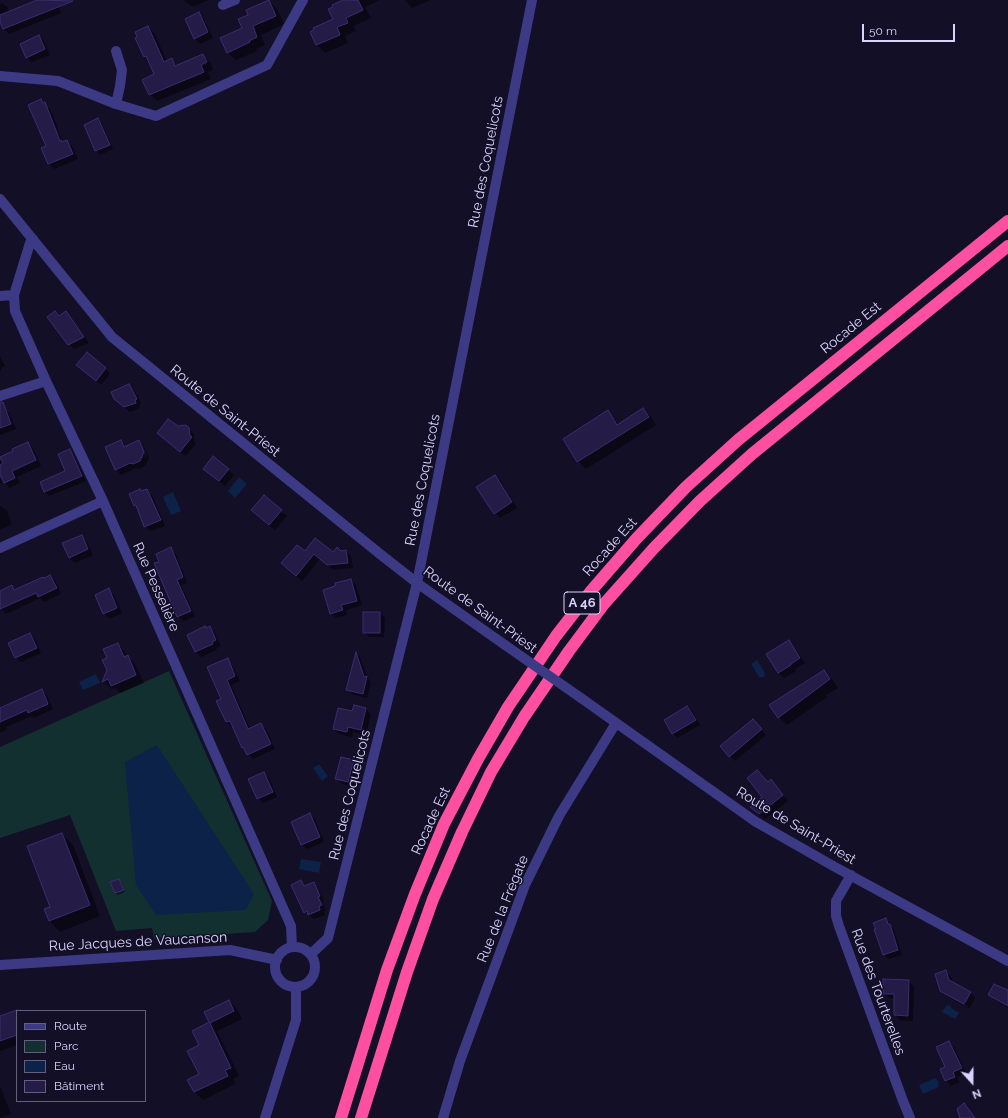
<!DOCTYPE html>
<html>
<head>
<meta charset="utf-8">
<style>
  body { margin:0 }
  #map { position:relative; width:1008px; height:1118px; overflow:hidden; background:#130f26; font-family:Raleway,sans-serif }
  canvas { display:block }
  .legend { position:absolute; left:16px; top:1010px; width:130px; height:92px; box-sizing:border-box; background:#130f26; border:1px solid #625e7d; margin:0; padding:5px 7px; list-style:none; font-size:12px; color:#d9d4ff }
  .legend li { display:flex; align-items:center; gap:8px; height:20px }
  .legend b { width:20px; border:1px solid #625e7d }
  .north { position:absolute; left:952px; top:1062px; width:40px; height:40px; -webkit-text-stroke:3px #130f26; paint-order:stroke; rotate:159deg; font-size:11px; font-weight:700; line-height:16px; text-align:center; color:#d9d4ff }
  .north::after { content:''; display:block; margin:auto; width:14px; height:18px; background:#d9d4ff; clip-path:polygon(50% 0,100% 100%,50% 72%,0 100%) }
  .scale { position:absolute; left:862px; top:24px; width:93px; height:18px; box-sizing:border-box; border:2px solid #d9d4ff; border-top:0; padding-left:5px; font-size:12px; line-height:14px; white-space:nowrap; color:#d9d4ff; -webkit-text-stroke:3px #130f26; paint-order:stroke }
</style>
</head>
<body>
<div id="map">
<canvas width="1008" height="1118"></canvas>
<ul class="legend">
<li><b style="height:5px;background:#3d3a85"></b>Route</li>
<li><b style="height:11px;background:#12302f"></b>Parc</li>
<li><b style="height:11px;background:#0c2248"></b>Eau</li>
<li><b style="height:11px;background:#241b47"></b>Bâtiment</li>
</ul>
<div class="north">N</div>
<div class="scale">50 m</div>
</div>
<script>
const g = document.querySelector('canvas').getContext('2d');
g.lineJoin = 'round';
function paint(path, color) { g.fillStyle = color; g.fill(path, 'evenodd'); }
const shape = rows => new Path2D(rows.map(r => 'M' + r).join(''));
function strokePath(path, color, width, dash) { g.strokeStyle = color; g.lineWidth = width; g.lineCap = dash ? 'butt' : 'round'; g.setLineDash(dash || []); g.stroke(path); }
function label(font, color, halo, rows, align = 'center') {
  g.font = font + ' Raleway,sans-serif'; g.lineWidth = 3; g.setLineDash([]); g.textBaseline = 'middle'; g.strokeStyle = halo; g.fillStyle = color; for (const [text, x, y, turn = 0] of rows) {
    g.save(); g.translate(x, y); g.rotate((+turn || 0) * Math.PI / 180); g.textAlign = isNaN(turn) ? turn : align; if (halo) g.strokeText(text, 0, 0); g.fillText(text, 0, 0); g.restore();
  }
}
const green = shape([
  [169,671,272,901,268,920,255,932,154,939,152,928,116,931,70,815,0,838,0,747]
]);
const water = shape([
  [239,477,247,484,235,498,228,491],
  [173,492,181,511,171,515,163,497],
  [757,660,765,673,764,677,759,677,751,664],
  [96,674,100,683,83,690,79,682],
  [157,745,254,894,246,910,156,915,136,885,125,762],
  [319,764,328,776,322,781,313,768],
  [301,859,321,862,319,873,299,869],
  [948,1005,951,1006,951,1008,959,1013,955,1019,942,1012,946,1006],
  [935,1078,939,1082,938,1085,939,1087,923,1094,919,1085]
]);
const shadow = shape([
  [39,0,56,0,61,13,9,34,3,28,0,20,0,4,2,3,8,8,9,12],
  [184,0,209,0,192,7],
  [346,0,380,0,365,7,371,18,353,26,356,31,345,36,348,43,325,53,317,45,311,32,334,20],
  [405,0,431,0,412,8],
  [269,1,277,9,284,24,261,35,265,45,256,49,257,51,236,60,227,52,243,28,249,15],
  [199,14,204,19,213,38,200,44,194,38],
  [148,27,155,34,167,62,171,60,178,66,203,55,210,62,213,70,208,72,211,79,157,101,150,94,155,75,149,61,144,57,138,37],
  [39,36,44,41,50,55,32,62,27,57],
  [41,100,50,109,58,128,57,129,63,143,67,141,72,146,78,159,54,169,49,164,43,149,47,147],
  [98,120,102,124,113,149,100,155,96,150],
  [60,317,71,318,89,343,74,349,69,344],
  [0,356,5,366,1,368,2,370,0,371],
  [105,368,110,374,101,385,83,370],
  [129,385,138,396,141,404,139,405,140,408,130,412,120,404],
  [4,408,9,413,16,429,0,435,0,410],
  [643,409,651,417,656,425,586,469,578,461,608,411,619,425],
  [177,427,189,429,194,434,194,442,196,443,186,456,164,439],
  [139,441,144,447,149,458,145,466,139,469,136,468,121,475,116,469,121,442,126,447],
  [141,446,143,446,147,456,145,457],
  [28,443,33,448,41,466,17,477,20,483,10,488,4,482,0,483,0,461],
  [70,450,74,455,86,481,49,496,44,491,66,471],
  [213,457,234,475,225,486,204,469],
  [495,476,500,481,517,508,500,518,495,513],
  [140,490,142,492,147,490,152,495,165,526,150,531,145,526,138,509,135,506],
  [0,506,1,506,7,511,12,524,0,530],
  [281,511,287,516,275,530,258,516],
  [82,537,87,542,93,555,75,563,70,558,64,544],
  [170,549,176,554,187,583,181,585,195,616,184,621,178,616,160,562],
  [346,551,351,556,353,568,333,570,320,559,302,581,282,563,305,553,333,553],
  [50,576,56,582,61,594,44,602,40,598,6,614,1,608,0,593,12,586,16,590],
  [351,580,356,585,362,605,346,610,347,615,336,618,331,613,337,587],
  [109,590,114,595,122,613,110,619,104,614,96,596],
  [380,613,385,618,384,637,369,637,364,632],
  [210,627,215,633,221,646,216,648,217,650,201,657,196,652,188,635],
  [29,634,35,639,41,653,21,662,16,657],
  [789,642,794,647,805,663,795,669,796,671,784,678,779,673,768,655],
  [118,644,135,664,144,683,120,693,115,688,111,689,104,681,108,670,109,658],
  [357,653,360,657,367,677,371,682,367,698,352,694,348,689],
  [227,660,232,665,240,681,231,685,250,729,260,724,266,729,275,749,253,759,243,747,234,726,232,727,226,722,218,702,222,700],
  [824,671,832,679,838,688,826,695,827,697,787,725,779,717],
  [42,690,47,696,53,709,34,718,32,716,6,727,7,730,0,733,0,710],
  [687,707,692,711,700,725,677,738,673,733],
  [366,709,371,714,366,735,353,732,352,737,339,734,334,729,353,713],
  [758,725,766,735,735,761,730,756],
  [353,761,358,766,354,787,342,784,337,778],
  [264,773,269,778,277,797,263,803,257,798],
  [771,781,788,801,765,819,751,808,763,797],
  [310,815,315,819,324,842,307,849,302,844],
  [61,834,73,845,100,916,60,932,49,920],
  [119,880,122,883,125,892,118,895,115,893],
  [301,881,306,886,314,883,318,888,324,901,322,902,326,910,323,911,325,915,314,919,305,912],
  [886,919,894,930,902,955,888,959,884,954],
  [946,972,951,977,953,983,970,992,975,998,969,1009,946,996,968,1008,968,1006,944,993,944,994,941,991],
  [909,981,914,987,913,1021,900,1020,895,1015,895,999,889,998,884,993],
  [1008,991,1008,1008,995,1000,989,995],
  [229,1001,237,1009,242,1019,217,1031,239,1076,233,1079,235,1084,203,1100,194,1092,200,1075,200,1045,193,1031,210,1023],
  [17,1013,17,1045,0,1051,0,1017],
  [949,1043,954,1047,966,1073,957,1077,959,1082,951,1086,946,1081,942,1070,946,1068],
  [0,1086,11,1114,0,1118]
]);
const building = shape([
  [37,0,73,1,3,29,0,22,0,15,37,0],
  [269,0,276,16,253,26,257,37,249,41,250,42,227,53,220,38,242,28,238,19,248,15,246,10,269,0],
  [343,0,358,0,363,10,346,18,348,23,337,27,340,35,316,45,310,32,314,30,313,28,333,19,328,9,333,7,332,5,343,0],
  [199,12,208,32,194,39,185,19,199,12],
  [148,26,164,62,172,58,175,66,203,54,207,62,201,65,204,72,149,95,142,80,154,74,146,56,144,57,135,38,137,37,135,32,148,26],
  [39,35,45,49,26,58,20,44,39,35],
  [41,99,43,103,45,102,60,141,61,140,62,142,67,140,73,154,48,164,41,148,46,146,28,105,41,99],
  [98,118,110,145,95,151,84,125,98,118],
  [55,311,59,316,66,311,84,337,68,345,47,317,55,311],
  [87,352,106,368,96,381,76,365,87,352],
  [129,384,137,399,135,400,136,403,124,407,114,399,111,392,129,384],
  [0,402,3,402,11,424,0,428,0,402],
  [643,408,649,417,577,462,563,439,608,410,617,425,643,408],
  [168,419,178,426,186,425,189,428,190,436,192,437,180,452,157,433,168,419],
  [121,440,124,447,139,440,144,452,140,461,133,464,130,463,115,470,105,447,121,440],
  [28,442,36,460,12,471,15,478,4,483,0,475,0,465,3,463,0,457,13,451,12,449,28,442],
  [70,449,82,476,44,492,40,482,65,471,58,454,70,449],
  [213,456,229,469,219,481,203,469,213,456],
  [495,475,512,502,494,514,476,487,495,475],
  [140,489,141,491,147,489,161,520,144,527,136,505,134,506,129,494,140,489],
  [264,495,282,510,269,525,251,510,264,495],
  [82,535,88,549,69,558,62,543,82,535],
  [315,538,333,552,337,547,341,551,346,550,348,563,327,565,314,554,296,576,281,563,297,545,305,551,315,538],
  [171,547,183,577,177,580,191,611,177,617,154,563,159,562,156,554,171,547],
  [50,575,57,588,38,597,36,593,0,609,0,591,12,585,14,590,43,577,44,578,50,575],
  [351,579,357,601,341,605,343,610,330,614,323,590,335,586,335,583,351,579],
  [109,588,117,608,103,614,95,595,109,588],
  [363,612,380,612,380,633,363,633,363,612],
  [205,626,206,628,210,626,216,640,212,642,213,644,195,652,187,635,205,626],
  [30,633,37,648,15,658,8,643,30,633],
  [789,640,800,658,791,664,791,665,778,673,766,654,789,640],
  [118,643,124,657,128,655,136,675,111,686,108,679,102,682,107,670,102,660,107,658,103,649,118,643],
  [356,652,364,677,367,676,363,694,346,690,356,652],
  [228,658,235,676,227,680,248,729,261,723,271,744,247,755,243,747,242,748,230,721,226,722,216,701,221,699,207,667,228,658],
  [824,670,830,679,778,718,769,705,824,670],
  [42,689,48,704,28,713,27,710,0,722,0,708,42,689],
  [354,705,366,708,361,730,348,727,347,732,333,729,338,708,352,711,354,705],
  [687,706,696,720,672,734,664,720,687,706],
  [753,719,762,729,729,757,720,746,753,719],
  [341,757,354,760,348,782,335,779,341,757],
  [757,770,768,782,771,779,783,795,759,814,750,807,762,797,747,778,757,770],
  [264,772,273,792,257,799,248,779,264,772],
  [310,813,320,837,301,845,291,822,310,813],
  [62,833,90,905,49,921,44,909,50,907,27,846,62,833],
  [119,879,124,890,115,893,110,882,119,879],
  [301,880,304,886,314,882,320,896,318,897,322,905,319,906,320,910,308,915,307,911,304,913,291,885,301,880],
  [886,918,888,924,890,924,898,950,883,955,874,929,876,929,873,923,886,918],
  [946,970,949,980,971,992,964,1004,940,991,935,974,946,970],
  [883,979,909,980,908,1016,894,1015,894,994,883,994,883,979],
  [994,984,1008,990,1008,1006,988,995,994,984],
  [229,1000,234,1011,210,1023,231,1068,225,1070,228,1076,194,1092,187,1080,199,1074,187,1051,199,1045,192,1031,209,1022,204,1012,229,1000],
  [17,1010,17,1035,0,1041,0,1016,17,1010],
  [949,1041,962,1068,953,1072,955,1077,945,1081,940,1069,945,1067,936,1047,949,1041],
  [964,1103,975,1118,960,1118,957,1109,964,1103]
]);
const minor = shape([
  [223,5,235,0],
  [0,76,58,81,116,104,156,116,267,65,303,0],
  [116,104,120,86,122,70,116,51],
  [0,199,112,337,380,554,417,583,505,645],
  [33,239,30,243,14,295,15,311,46,381,103,501,291,926,292,947],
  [0,296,14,295],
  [0,396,46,381],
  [0,548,103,501],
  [581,698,756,822,835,867,1008,961],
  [851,875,836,901,836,916,839,926,903,1101,910,1118],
  '275 967a20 20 0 1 1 40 0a20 20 0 1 1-40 0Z',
  [311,954,328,938,417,583,532,0],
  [0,965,230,950,277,960],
  [265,1118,296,1020,296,987],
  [443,1118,460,1061,525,885,559,816,616,723]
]);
const highway = shape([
  [341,1118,387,970,415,894,444,824,478,759,508,707,556,636,591,591,637,538,686,487,738,440,1008,221],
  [361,1118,407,972,433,899,462,832,491,772,524,717,569,651,604,604,654,548,700,501,752,454,1008,246]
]);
const minorBridge = shape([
  [505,645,581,698]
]);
const shields = [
  [582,603,36]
];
const shieldNames = [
  ["A 46",582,603]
];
const streetNames = [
  ["Rue des Coquelicots",486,162,-79],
  ["Rocade Est",851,328,-39],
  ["Route de Saint-Priest",225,411,39],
  ["Rue des Coquelicots",423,480,-79],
  ["Rocade Est",610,547,-48],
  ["Rue Pesselière",156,587,66],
  ["Route de Saint-Priest",480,610,36],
  ["Rue des Coquelicots",350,795,-76],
  ["Rocade Est",431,821,-65],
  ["Route de Saint-Priest",796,826,31],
  ["Rue de la Frégate",503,909,-68],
  ["Rue Jacques de Vaucanson",138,942,-3],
  ["Rue des Tourterelles",878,992,70]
];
paint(green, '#12302f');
paint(water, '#0c2248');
paint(shadow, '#0007');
paint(building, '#241b47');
strokePath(building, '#3b2d73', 1);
strokePath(minor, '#3d3a85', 10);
strokePath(highway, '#ff4fa3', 12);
strokePath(minorBridge, '#3d3a85', 10);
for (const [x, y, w] of shields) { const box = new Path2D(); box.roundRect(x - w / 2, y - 11, w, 22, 3); g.fillStyle = '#130f26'; g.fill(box); strokePath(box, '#d9d4ff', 1); }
label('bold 13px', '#d9d4ff', null, shieldNames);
label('14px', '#d9d4ff', '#130f26', streetNames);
</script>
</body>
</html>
